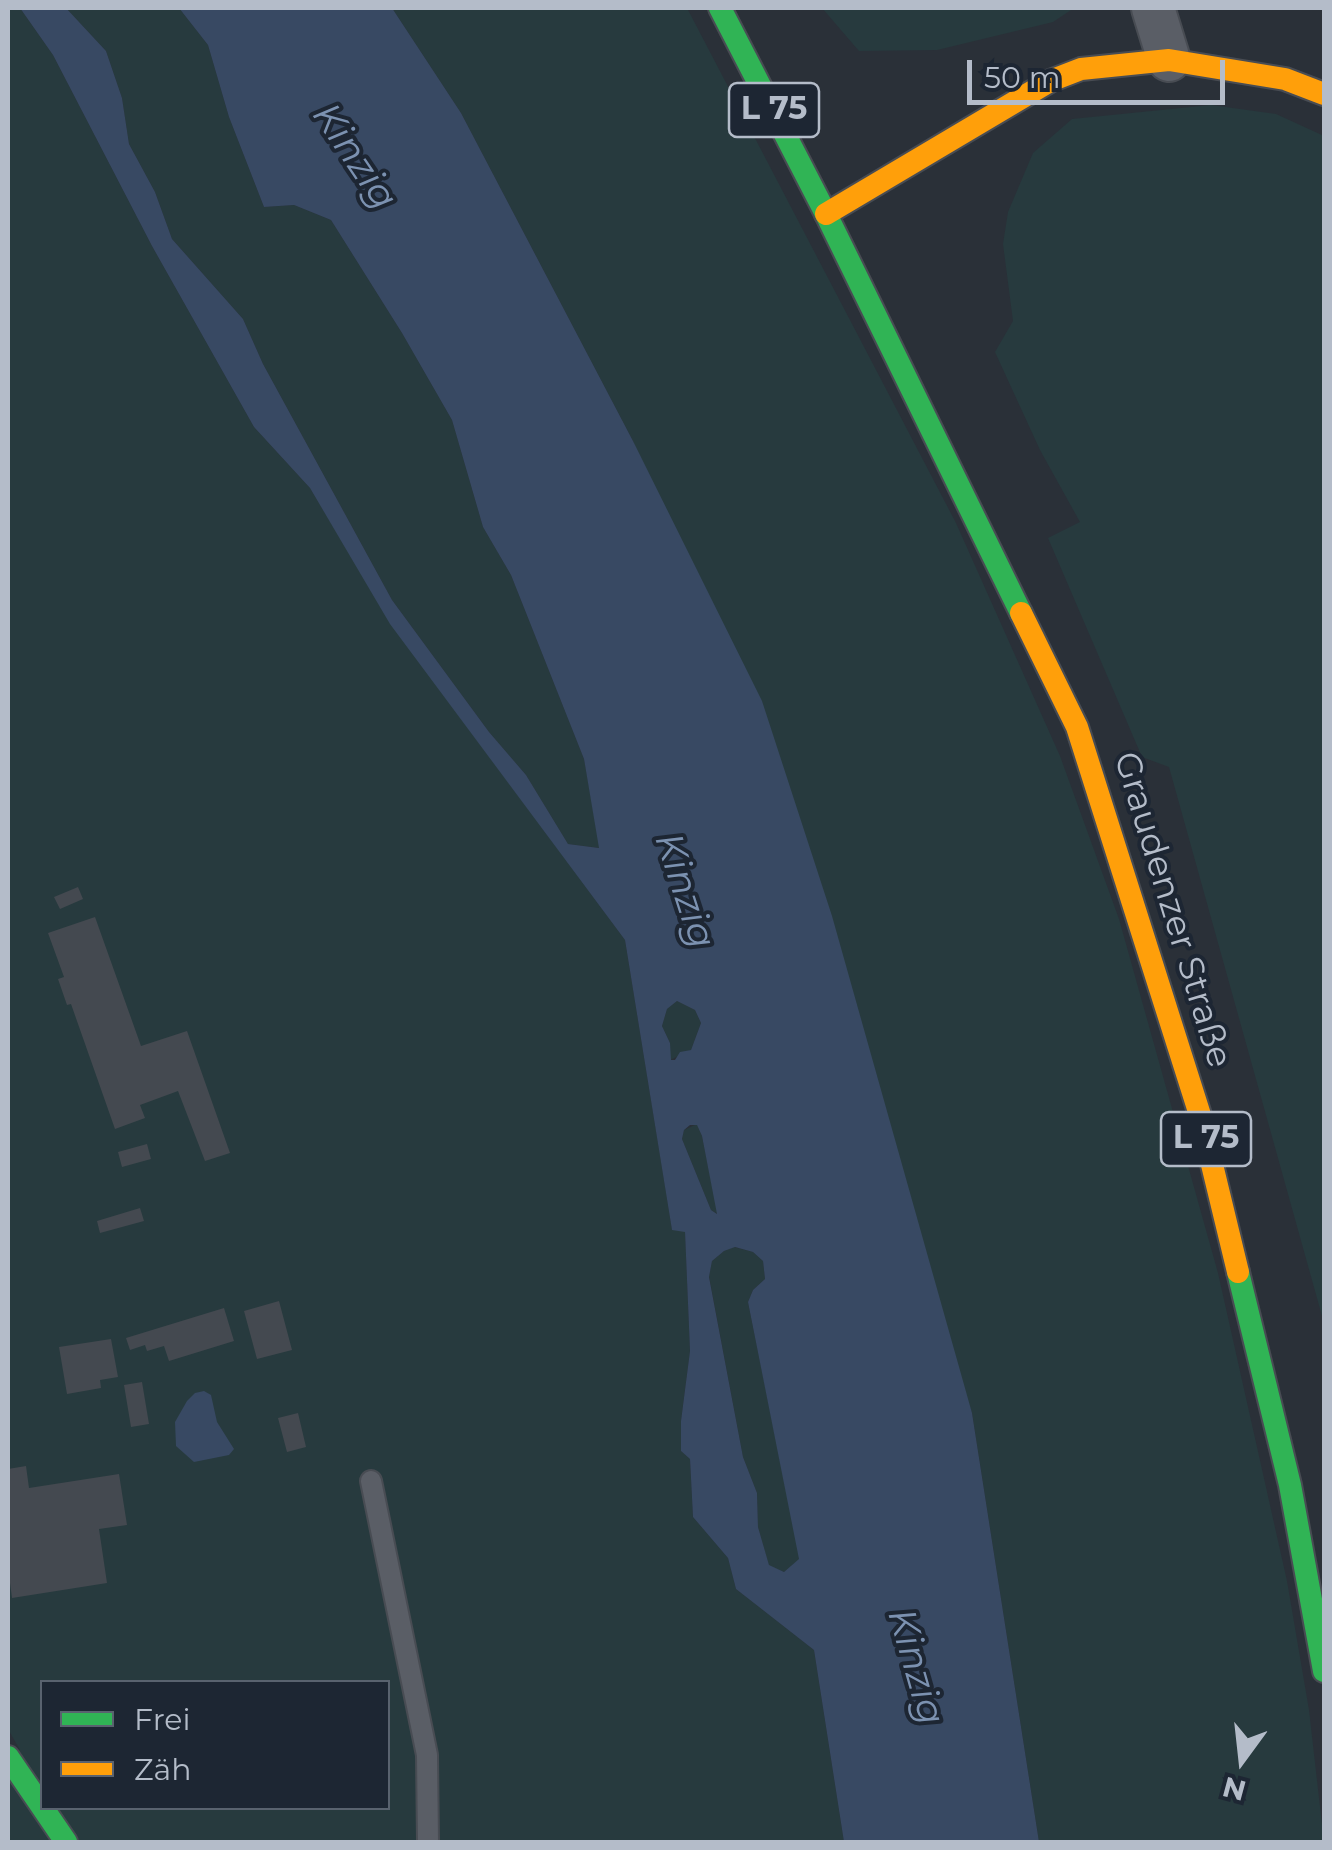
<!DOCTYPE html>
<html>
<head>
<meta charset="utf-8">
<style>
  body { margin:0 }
  #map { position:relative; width:1332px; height:1850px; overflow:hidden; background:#2a3038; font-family:Montserrat,sans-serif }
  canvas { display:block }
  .frame { position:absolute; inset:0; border:10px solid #b4bcc9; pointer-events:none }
  .legend { position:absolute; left:40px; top:1680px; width:350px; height:130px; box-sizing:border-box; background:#1d2633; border:2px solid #59626f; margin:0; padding:12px 18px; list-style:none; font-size:30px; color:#b4bcc9 }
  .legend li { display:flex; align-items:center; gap:20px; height:50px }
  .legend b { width:50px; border:2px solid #59626f }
  .north { position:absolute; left:1192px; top:1710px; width:100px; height:100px; -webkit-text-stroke:8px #1d2633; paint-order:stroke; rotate:195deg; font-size:28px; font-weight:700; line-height:40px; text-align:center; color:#b4bcc9 }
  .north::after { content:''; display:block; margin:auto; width:35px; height:45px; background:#b4bcc9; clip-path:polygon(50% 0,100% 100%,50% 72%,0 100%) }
  .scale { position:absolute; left:967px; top:60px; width:258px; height:45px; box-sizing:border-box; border:5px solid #b4bcc9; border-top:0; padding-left:12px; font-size:30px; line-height:35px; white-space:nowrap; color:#b4bcc9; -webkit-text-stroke:8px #1d2633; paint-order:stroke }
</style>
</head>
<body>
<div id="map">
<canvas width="1332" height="1850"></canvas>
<div class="frame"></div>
<ul class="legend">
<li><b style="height:12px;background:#30b455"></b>Frei</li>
<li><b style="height:12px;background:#ff9f0a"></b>Zäh</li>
</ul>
<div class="north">N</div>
<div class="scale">50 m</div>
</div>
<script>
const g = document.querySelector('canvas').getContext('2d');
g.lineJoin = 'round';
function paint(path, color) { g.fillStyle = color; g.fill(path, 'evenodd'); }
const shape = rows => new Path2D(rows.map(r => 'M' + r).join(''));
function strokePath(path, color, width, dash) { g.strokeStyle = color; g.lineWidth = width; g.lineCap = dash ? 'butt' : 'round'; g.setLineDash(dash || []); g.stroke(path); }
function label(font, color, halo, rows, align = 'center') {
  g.font = font + ' Montserrat,sans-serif'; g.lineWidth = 8; g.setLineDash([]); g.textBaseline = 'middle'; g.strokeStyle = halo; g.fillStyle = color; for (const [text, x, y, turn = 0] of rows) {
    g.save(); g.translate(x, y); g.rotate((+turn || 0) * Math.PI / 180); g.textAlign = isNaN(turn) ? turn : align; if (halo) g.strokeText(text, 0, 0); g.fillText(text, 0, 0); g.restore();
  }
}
const green = shape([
  [8,8,20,8,53,55,152,246,254,427,310,488,398,633,625,940,672,1229,685,1231,690,1351,681,1421,681,1451,690,1459,693,1517,728,1558,736,1589,814,1650,844,1842,8,1842,8,1753,20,1750,8,1729],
  [42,1682,388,1682,388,1808,42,1808],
  [66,8,179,8,208,45,229,117,264,207,294,205,331,220,402,333,452,420,483,527,511,575,584,759,600,848,568,844,526,775,489,732,392,600,263,364,243,319,172,239,155,192,129,144,122,98,106,51],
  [392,8,687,8,956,523,1060,756,1119,919,1218,1273,1287,1581,1309,1710,1324,1842,1039,1842,972,1413,633,441,461,113],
  [822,8,1074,8,1053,22,937,50,859,51],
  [1211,105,1276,114,1324,136,1324,1315,1322,1316,1169,767,1142,757,1048,538,1080,522,1040,450,995,352,1013,321,1003,244,1008,212,1033,153,1072,119],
  [677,1001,695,1010,701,1023,691,1050,670,1060,670,1043,662,1026,667,1009],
  [697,1124,702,1136,718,1214,711,1210,682,1139,684,1130],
  [734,1247,753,1252,763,1261,765,1279,753,1290,748,1302,800,1559,784,1572,769,1566,758,1527,757,1493,743,1457,709,1276,712,1261,724,1251]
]);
const water = shape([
  [20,8,66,8,106,51,122,98,129,144,155,192,172,239,243,319,263,364,392,600,489,732,526,775,568,844,599,848,584,759,511,575,483,527,452,420,402,333,331,220,294,205,264,207,229,117,208,45,179,8,392,8,461,113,633,441,762,701,832,916,972,1413,1039,1842,844,1842,814,1650,736,1589,728,1558,693,1517,690,1459,681,1451,681,1421,690,1351,685,1232,672,1230,625,940,390,624,310,488,254,427,152,246,53,55],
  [677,1001,695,1010,701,1023,691,1050,680,1052,675,1060,671,1060,670,1043,662,1026,667,1009],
  [690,1125,697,1125,702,1136,717,1214,711,1210,682,1139,684,1130],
  [735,1247,753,1252,763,1261,765,1279,753,1290,748,1302,799,1559,784,1572,769,1565,758,1527,757,1493,743,1457,709,1277,712,1261,724,1251],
  [204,1391,211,1395,217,1422,234,1449,229,1455,194,1462,176,1446,175,1422,187,1401,195,1393]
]);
const building = shape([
  [78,887,83,899,60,909,54,897],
  [95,917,141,1046,187,1031,230,1153,205,1161,178,1091,140,1105,145,1118,115,1129,71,1004,67,1005,58,979,64,977,48,933],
  [147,1144,151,1159,122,1167,118,1152],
  [140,1208,144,1221,100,1233,97,1221],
  [279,1301,292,1350,257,1359,244,1311],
  [224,1308,234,1341,169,1361,164,1346,147,1351,145,1345,130,1350,126,1338],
  [111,1339,118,1377,100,1380,101,1388,67,1394,59,1347],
  [142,1382,149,1424,131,1427,124,1385],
  [298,1413,306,1447,287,1452,278,1418],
  [26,1466,29,1488,119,1474,127,1525,99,1529,107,1583,12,1598,8,1568,8,1469]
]);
const lane = shape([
  [371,1481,427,1755,428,1842]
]);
const street = shape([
  [1153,8,1169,60]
]);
const fast = shape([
  [720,8,826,214,1021,613],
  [1238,1272,1290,1485,1324,1671],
  [8,1757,66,1842]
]);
const slow = shape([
  [826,214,1050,81,1081,69,1169,60,1285,79,1324,94],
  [1021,613,1077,727,1200,1115,1238,1272]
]);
const shields = [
  [774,110,90],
  [1206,1139,90]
];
const shieldNames = [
  ["L 75",774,110],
  ["L 75",1206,1139]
];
const streetNames = [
  ["Graudenzer Straße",1172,910,73]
];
const waterNames = [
  ["Kinzig",354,157,56],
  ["Kinzig",684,891,72],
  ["Kinzig",915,1667,74]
];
paint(green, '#273a3e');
paint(water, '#384963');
paint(building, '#444950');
strokePath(lane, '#484c53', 24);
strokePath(street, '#484c53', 46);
strokePath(fast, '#484c53', 26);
strokePath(slow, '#484c53', 26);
strokePath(lane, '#5a5e66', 20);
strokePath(street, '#5a5e66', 42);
strokePath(fast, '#30b455', 22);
strokePath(slow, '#ff9f0a', 22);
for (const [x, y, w] of shields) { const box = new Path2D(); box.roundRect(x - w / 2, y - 27, w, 54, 8); g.fillStyle = '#1d2633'; g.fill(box); strokePath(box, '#b4bcc9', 2.5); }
label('bold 32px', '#b4bcc9', null, shieldNames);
label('35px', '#b4bcc9', '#1d2633', streetNames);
label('italic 38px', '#7c92b1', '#1d2633', waterNames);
</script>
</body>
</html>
